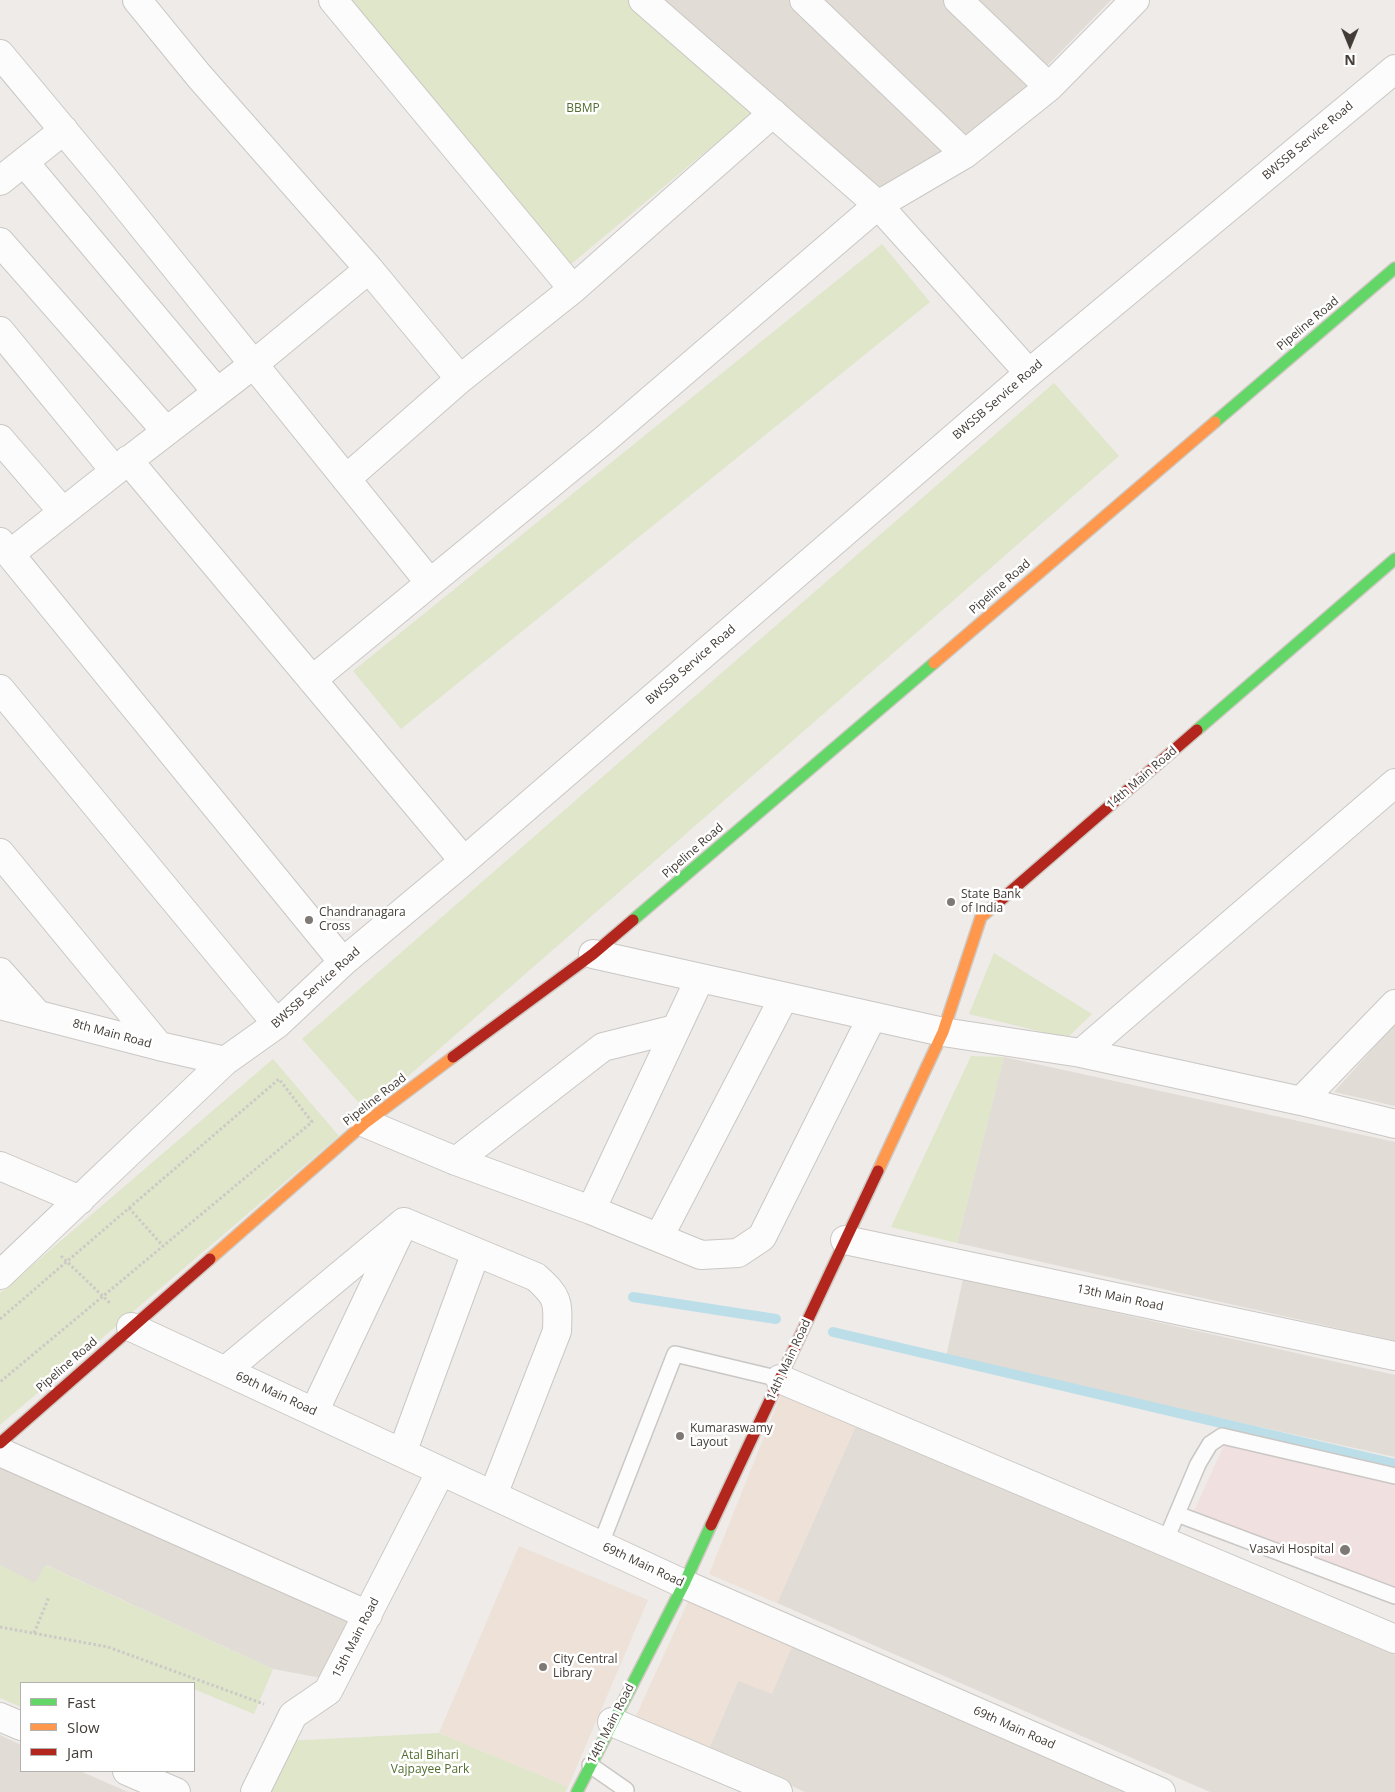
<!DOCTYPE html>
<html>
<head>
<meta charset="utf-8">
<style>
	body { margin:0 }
	#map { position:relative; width:1395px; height:1792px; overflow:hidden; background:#eeebe8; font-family:"Open Sans",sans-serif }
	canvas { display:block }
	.legend { position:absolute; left:20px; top:1682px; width:175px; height:90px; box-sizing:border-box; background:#fff; border:1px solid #b3b1ae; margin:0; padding:6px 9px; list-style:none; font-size:15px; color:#423b35 }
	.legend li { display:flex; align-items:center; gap:10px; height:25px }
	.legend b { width:25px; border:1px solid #b3b1ae }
	.north { position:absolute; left:1325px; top:20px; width:50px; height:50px; -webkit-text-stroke:4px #fff; paint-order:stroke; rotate:180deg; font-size:14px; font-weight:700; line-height:20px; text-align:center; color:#423b35 }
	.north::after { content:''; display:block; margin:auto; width:18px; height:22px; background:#423b35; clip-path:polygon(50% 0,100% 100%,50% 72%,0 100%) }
</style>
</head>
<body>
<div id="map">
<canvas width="1395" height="1792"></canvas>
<ul class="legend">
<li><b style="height:6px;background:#63d668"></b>Fast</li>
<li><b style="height:6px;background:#ff974d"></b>Slow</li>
<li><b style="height:6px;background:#b3261e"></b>Jam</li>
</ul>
<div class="north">N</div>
</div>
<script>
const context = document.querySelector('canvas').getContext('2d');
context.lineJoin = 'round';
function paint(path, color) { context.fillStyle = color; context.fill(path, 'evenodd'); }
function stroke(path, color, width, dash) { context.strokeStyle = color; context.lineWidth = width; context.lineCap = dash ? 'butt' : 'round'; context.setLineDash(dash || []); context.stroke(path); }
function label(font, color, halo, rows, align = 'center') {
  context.font = font + ' "Open Sans",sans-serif'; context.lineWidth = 5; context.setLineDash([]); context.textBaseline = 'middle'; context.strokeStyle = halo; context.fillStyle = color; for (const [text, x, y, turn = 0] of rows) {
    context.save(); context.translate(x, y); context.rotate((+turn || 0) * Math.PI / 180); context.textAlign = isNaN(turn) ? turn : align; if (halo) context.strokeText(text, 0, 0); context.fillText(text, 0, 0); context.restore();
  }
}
paint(new Path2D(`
	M657,0H793L951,151L886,208Z
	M813,0H949L1035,84L963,145Z
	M968,0H1111L1042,71Z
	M1395,1024V1106L1334,1092Z
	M1004,1057L1395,1142V1341L957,1243Z
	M963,1279L1395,1375V1457L946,1357Z
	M858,1421L1395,1655V1792H1210L777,1603Z
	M0,1461L355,1620L327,1679L273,1669L46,1565L35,1584L0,1565Z
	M796,1638L1149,1792H805L709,1749L738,1681Z
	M0,1735L21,1745V1771H80L128,1792H0Z`), '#e1dcd5');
paint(new Path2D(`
	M782,1392L858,1421L777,1603L709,1574Z
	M519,1546L648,1600L568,1787L439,1733Z
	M692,1593L796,1638L772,1694L738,1681L709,1749L636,1716Z`), '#ede1d8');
paint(new Path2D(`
	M1225,1443L1395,1485V1589L1194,1511Z`), '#f0e1e0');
paint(new Path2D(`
	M349,0H632L758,108L570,265Z
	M882,244L930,302L401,729L353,671Z
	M1054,383L1119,456L367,1112L302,1039Z
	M994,953L1092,1014L1067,1038L969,1014Z
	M971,1056L1004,1057L957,1243L891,1227Z
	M273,1059L339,1136L0,1425V1293Z
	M0,1565L35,1583L45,1565L273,1669L254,1714L194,1689V1683H21V1707L0,1698Z
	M439,1733L568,1787L565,1792H262L287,1741Z`), '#e0e6ca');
stroke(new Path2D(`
	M633,1297L776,1319
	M833,1332L1395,1464`), '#bcdee9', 10);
const lane = new Path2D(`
	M1177,1514L1395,1596
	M1165,1542L1198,1464L1210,1444L1222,1436L1395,1476
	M600,1546L675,1354L780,1379
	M590,1765L626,1790L625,1792`);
const street = new Path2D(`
	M137,0L199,76L369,269
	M333,0L573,289
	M643,0L878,205L1029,373
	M804,0L965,154
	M958,0L1049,87
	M0,54L105,180L430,583
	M24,162L217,392
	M0,181L64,130
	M0,242L166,431
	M0,331L115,471
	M0,439L63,512
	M128,460L464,861
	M346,479L460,379
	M0,542L343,962
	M10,554L115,471L254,364L369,269L460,379L573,289L773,113
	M312,680L604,440L878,205L965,154L1049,87L1135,0
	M0,689L277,1024
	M0,853L159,1046
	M593,954L943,1032L1081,1053L1301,1101L1395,1124
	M0,972L37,1014
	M0,1005L159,1046L225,1061
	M1081,1053L1395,783
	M1301,1101L1395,1004
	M365,1123L456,1161L591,1210L701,1255L738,1253L762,1237L872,1017
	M456,1161L603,1047L675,1029
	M0,1166L80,1200
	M591,1210L700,978
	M404,1222L536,1277C559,1298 558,1301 557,1331L493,1495
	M659,1237L784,997
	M845,1240L1395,1356
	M0,1275L225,1061L277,1024L343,962L464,861L1029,373L1395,69
	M131,1327L684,1584L1161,1792
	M226,1370L404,1222
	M780,1379L1395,1639
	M314,1412L400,1231
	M0,1452L368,1615
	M402,1453L476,1252
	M0,1717L21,1726
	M612,1722L778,1792
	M127,1771L176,1792
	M255,1792L293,1715L328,1691L441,1471`);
const fast = new Path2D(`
	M1215,422L1395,268
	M1197,730L1395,559
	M633,920L934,663
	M577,1792L684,1584L711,1525`);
const slow = new Path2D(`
	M934,663L1215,422
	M878,1171L943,1032L981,917L995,905
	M210,1259L365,1123L453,1057`);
const jam = new Path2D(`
	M995,905L1197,730
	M453,1057L593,954L633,920
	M0,1443L210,1259
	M711,1525L878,1171`);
stroke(lane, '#cac7c4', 18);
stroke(street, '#cac7c4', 30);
stroke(fast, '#cec8c1', 14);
stroke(slow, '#cec8c1', 14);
stroke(jam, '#cec8c1', 14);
stroke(new Path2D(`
	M129,1208L163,1246
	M61,1256L111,1304
	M0,1319L279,1079L312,1122L0,1382
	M0,1627L108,1647L264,1704
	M34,1633L49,1597`), '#ccc9c6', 3, [2.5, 2.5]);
stroke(lane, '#fcfcfc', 15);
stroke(street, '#fcfcfc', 28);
stroke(fast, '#63d668', 11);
stroke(slow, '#ff974d', 11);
stroke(jam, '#b3261e', 11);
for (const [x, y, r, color] of [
	[951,902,5,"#7e7974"],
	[309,920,5,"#7e7974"],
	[680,1436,5,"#7e7974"],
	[1345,1550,6,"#7e7974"],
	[543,1667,5,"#7e7974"]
]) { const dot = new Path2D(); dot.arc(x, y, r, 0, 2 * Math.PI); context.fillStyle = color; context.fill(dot); stroke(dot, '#fff', 2); }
label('12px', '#516e2e', '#fff', [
	["BBMP",583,109],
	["Atal Bihari",430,1756],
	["Vajpayee Park",430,1770]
]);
label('12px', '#423b35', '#fff', [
	["BWSSB Service Road",1308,141,-40],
	["Pipeline Road",1308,324,-40],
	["BWSSB Service Road",998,400,-41],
	["Pipeline Road",1000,587,-41],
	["BWSSB Service Road",691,665,-41],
	["14th Main Road",1142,778,-41],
	["Pipeline Road",693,851,-41],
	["BWSSB Service Road",316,988,-42],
	["8th Main Road",112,1034,15],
	["Pipeline Road",375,1100,-38],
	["13th Main Road",1120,1298,12],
	["14th Main Road",789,1360,-65],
	["Pipeline Road",67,1365,-41],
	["69th Main Road",276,1394,25],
	["69th Main Road",643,1565,25],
	["15th Main Road",356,1638,-63],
	["14th Main Road",611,1724,-63],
	["69th Main Road",1014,1728,24]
]);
label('12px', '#423b35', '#fff', [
	["State Bank",961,895],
	["of India",961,909],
	["Chandranagara",319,913],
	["Cross",319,927],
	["Kumaraswamy",690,1429],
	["Layout",690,1443],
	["Vasavi Hospital",1334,1550,"right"],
	["City Central",553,1660],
	["Library",553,1674]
], 'left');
</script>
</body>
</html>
